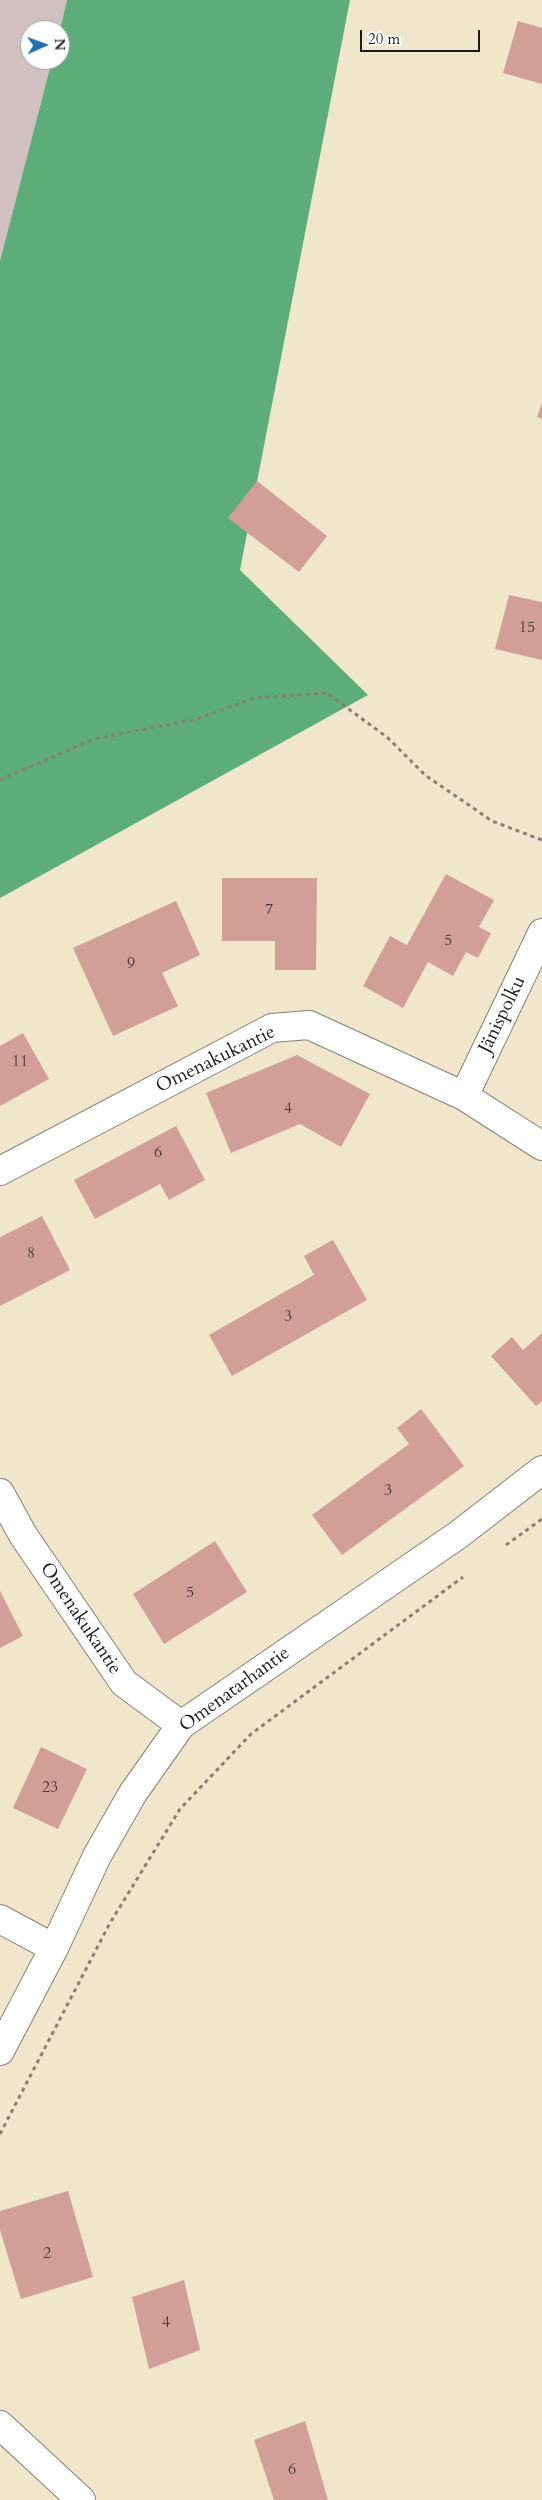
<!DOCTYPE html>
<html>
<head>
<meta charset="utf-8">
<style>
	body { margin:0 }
	#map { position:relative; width:542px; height:2500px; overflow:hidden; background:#efe6cb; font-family:Cardo,serif }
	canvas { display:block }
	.north { position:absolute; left:20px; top:20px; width:50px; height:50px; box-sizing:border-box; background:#fff; border:1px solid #a4a4a4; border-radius:50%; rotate:88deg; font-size:14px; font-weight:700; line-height:20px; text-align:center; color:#1c1c1c }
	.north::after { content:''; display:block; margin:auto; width:18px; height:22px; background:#1f6fb2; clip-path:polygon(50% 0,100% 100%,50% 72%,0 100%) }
	.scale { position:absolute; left:360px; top:30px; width:120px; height:22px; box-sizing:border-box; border:2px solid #1c1c1c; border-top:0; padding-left:6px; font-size:15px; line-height:18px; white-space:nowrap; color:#1c1c1c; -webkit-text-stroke:4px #fff; paint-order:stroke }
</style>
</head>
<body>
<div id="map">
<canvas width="542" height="2500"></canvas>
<div class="north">N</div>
<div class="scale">20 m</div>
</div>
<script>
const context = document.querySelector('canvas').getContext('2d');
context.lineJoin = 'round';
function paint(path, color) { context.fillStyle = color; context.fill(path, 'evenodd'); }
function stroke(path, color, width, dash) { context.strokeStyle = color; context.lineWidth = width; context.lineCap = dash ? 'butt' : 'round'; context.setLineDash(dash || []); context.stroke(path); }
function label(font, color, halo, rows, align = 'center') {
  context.font = font + ' Cardo,serif'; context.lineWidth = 4; context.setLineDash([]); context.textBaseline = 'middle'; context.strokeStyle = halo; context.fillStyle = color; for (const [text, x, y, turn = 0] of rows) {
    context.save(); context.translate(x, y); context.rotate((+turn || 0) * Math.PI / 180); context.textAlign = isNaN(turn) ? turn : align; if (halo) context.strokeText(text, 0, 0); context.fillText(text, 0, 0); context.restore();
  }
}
paint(new Path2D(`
	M0,0H67L60,30H30V60H52L0,261Z`), '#d2bfbf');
paint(new Path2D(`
	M67,0H350L240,570L368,695L0,898V261L52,60H60V30Z`), '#5cad79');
paint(new Path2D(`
	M518,21L542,28V84L503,73Z
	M542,403V419L537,417Z
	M257,481L327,536L299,572L228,518Z
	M509,595L542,602V660L495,649Z
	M446,874L494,900L479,927L491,933L478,958L466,952L453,976L428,962L403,1008L363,986L390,936L407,945Z
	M222,878H317L316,970H275V941H222Z
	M176,901L200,955L162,973L178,1006L113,1036L73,948Z
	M23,1033L49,1079L0,1106V1046Z
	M297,1055L370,1094L341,1147L300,1124L231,1153L206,1093Z
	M176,1126L205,1180L169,1200L160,1184L95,1219L74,1180Z
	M42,1216L70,1270L0,1306V1237Z
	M333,1240L367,1300L232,1376L209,1335L314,1275L304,1256Z
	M542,1333V1401L536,1406L491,1356L512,1337L523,1350Z
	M421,1409L464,1466L342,1555L312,1515L409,1444L397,1428Z
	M215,1541L247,1592L164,1644L133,1594Z
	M0,1591L23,1636L0,1648Z
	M41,1747L87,1769L58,1829L13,1808Z
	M68,2191L93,2277L21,2299L0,2230V2211Z
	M184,2280L200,2350L149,2369L132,2297Z
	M305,2421L328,2500H274L254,2440Z`), '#d19e98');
const minor = new Path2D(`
	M464,1096L542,933
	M0,1171L272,1028L309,1025L464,1096L542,1146
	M0,1493L23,1535L124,1683L181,1725
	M0,1919L54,1948
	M0,2051L54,1948L97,1856L133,1793L181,1725L458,1535L542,1470
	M0,2425L81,2500`);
stroke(minor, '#868174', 30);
stroke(new Path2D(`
	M0,780L94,739L197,719L254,698L327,693L388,738L425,775L492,821L542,840
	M506,1545L542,1519
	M0,2134L110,1923L180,1809L251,1734L463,1577`), '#868174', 3, [4, 4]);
stroke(minor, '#fff', 28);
label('16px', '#493c3b', null, [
	["15",527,628],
	["7",269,910],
	["5",448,941],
	["9",131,964],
	["11",20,1062],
	["4",288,1109],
	["6",158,1153],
	["8",31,1254],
	["3",288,1317],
	["3",388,1491],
	["5",190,1593],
	["23",50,1788],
	["2",47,2254],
	["4",166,2323],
	["6",292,2470]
]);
label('19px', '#1c1c1c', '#fff', [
	["Jänispolku",503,1015,-64],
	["Omenakukantie",216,1060,-26],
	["Omenakukantie",80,1619,56],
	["Omenatarhantie",235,1690,-36]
]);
</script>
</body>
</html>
